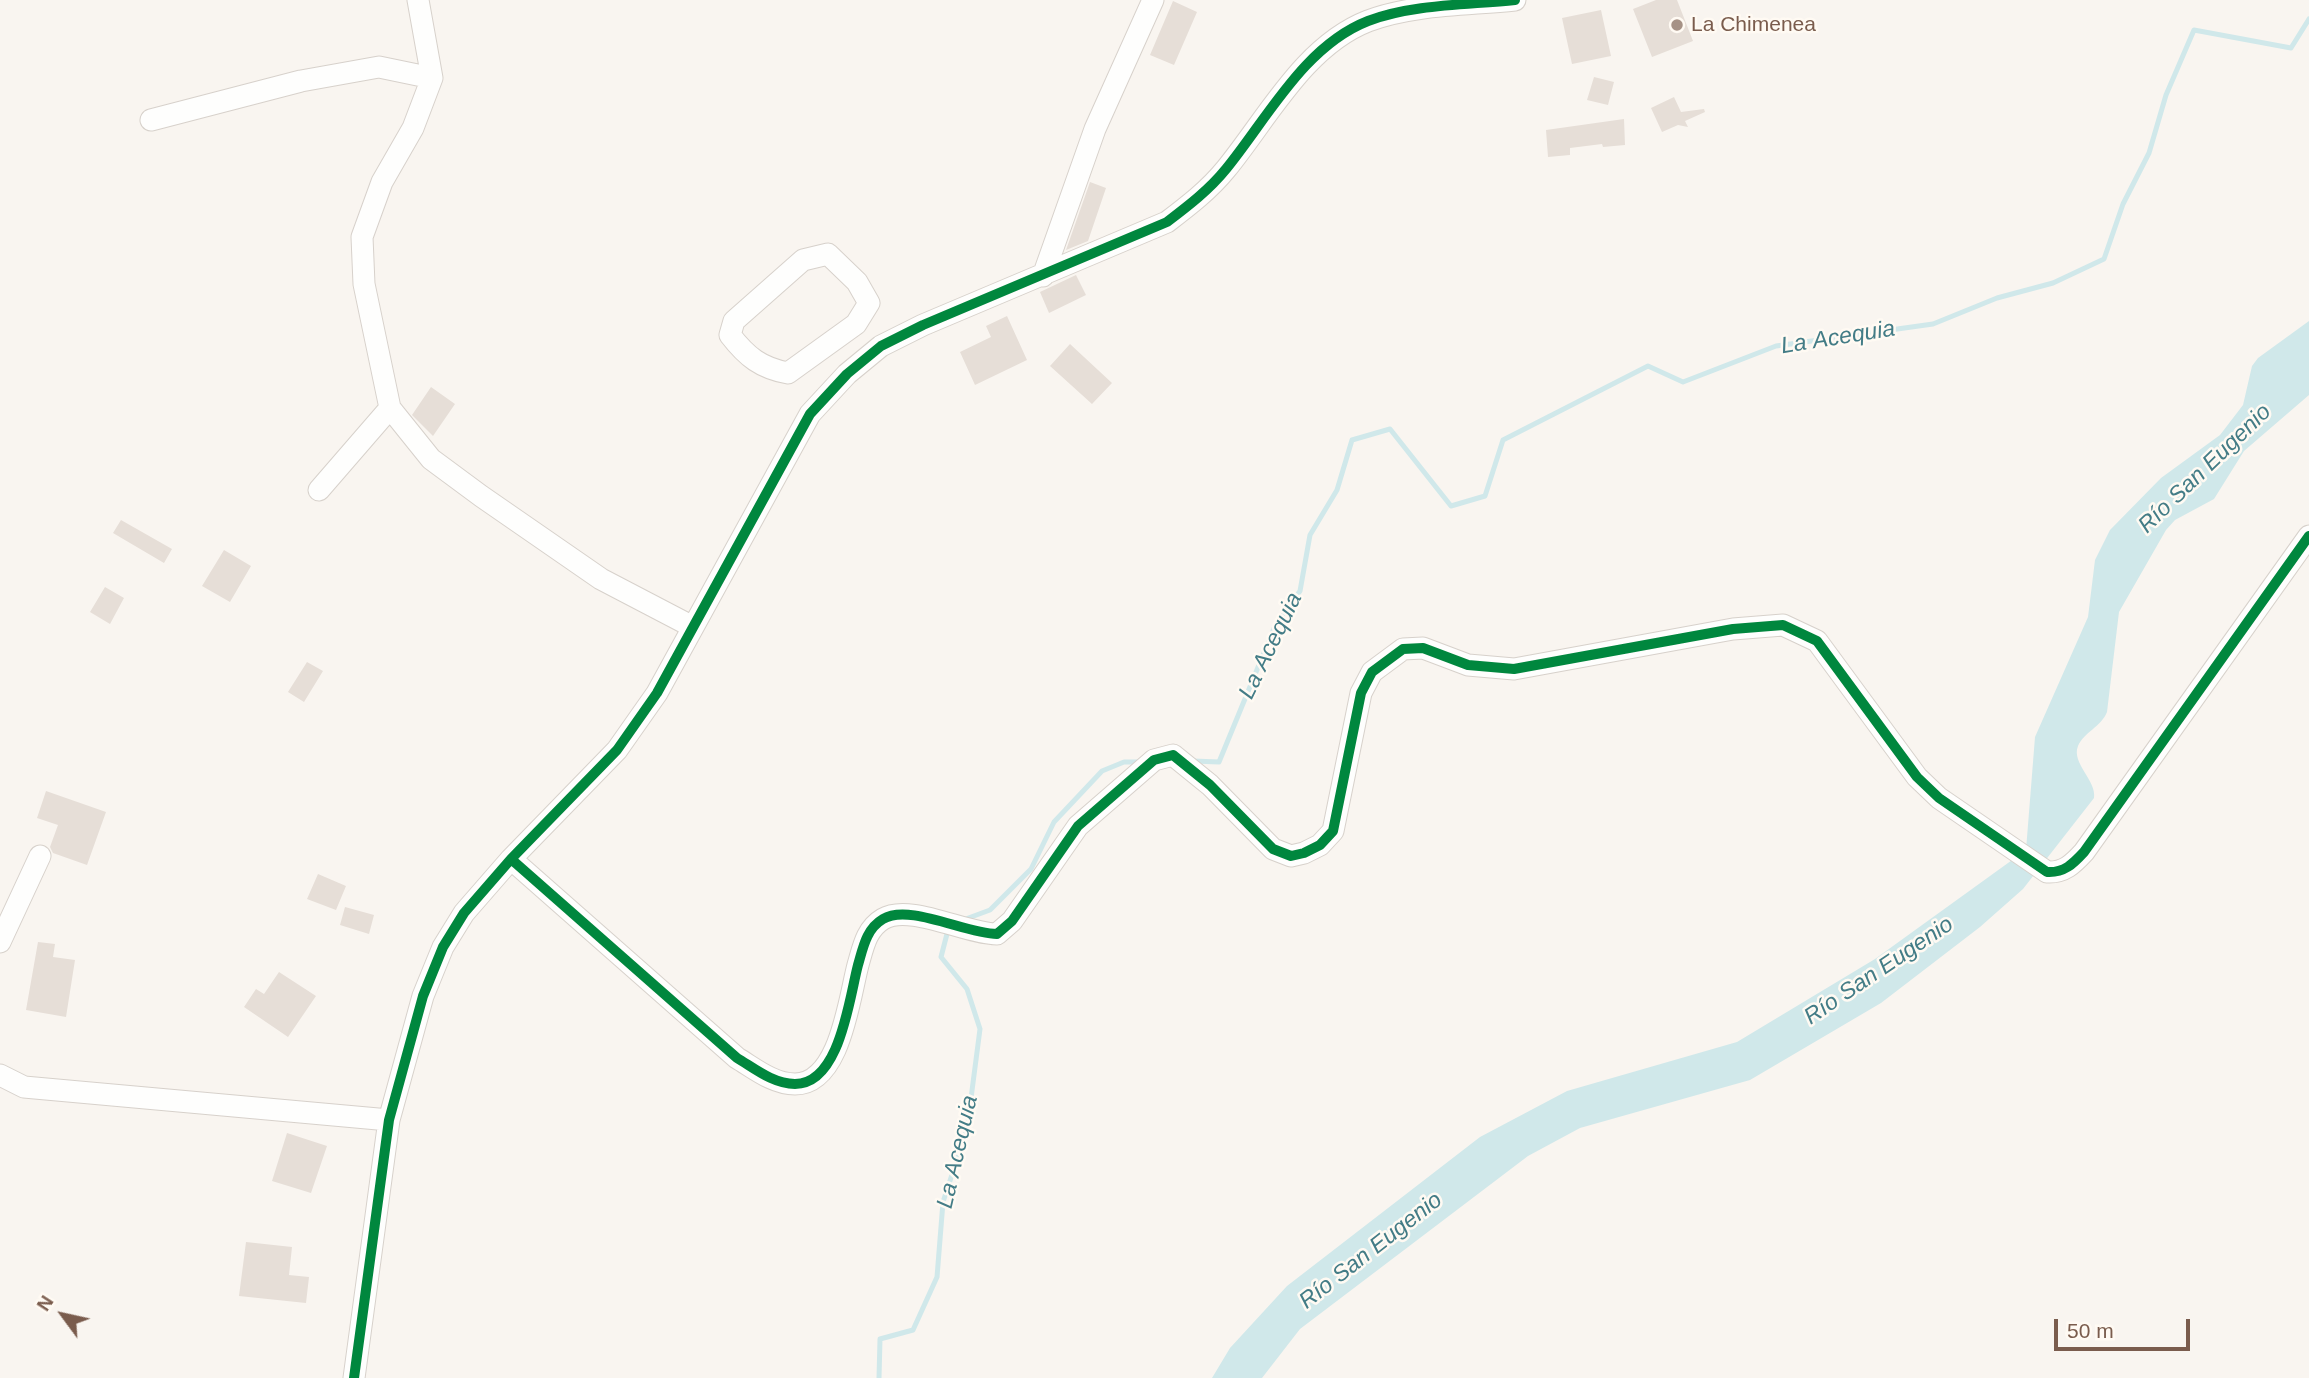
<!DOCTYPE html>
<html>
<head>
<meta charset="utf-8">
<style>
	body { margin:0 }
	#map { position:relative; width:2309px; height:1378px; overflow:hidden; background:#f9f5f0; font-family:Arial,sans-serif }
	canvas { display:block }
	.north { position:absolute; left:28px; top:1280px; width:70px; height:70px; -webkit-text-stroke:5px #fffaf3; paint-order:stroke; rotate:303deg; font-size:19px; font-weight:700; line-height:28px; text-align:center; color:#7a5c4d }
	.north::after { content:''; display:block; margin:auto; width:24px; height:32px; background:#7a5c4d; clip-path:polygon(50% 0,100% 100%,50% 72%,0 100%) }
	.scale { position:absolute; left:2054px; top:1319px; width:136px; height:32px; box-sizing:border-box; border:4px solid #7a5c4d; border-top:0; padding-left:9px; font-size:21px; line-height:24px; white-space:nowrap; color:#7a5c4d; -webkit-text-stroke:5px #fffaf3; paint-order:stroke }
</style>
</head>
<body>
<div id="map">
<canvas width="2309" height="1378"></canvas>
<div class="north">N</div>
<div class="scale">50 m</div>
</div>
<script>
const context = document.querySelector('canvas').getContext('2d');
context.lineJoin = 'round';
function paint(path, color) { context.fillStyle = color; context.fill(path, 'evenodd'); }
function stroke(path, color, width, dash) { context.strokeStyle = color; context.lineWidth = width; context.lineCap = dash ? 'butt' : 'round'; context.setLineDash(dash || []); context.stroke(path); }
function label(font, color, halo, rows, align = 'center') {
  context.font = font + ' Arial,sans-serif'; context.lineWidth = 5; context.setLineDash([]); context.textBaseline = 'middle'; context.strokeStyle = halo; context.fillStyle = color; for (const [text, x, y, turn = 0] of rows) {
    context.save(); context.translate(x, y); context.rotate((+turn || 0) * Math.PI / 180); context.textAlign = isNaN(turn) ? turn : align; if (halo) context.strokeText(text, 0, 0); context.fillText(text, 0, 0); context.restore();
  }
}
paint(new Path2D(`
	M2309,321V395L2244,451L2214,499L2175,520L2166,530L2119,612L2107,712C2101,727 2084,732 2078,746C2071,763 2097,781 2094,798L2023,889L1980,927L1881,1003L1750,1080L1580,1128L1528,1156L1300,1329L1262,1378H1212L1230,1348L1287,1286L1480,1137L1567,1091L1737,1042L1875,959L2026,850L2035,737L2088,617L2095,560L2110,530L2161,478L2220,435L2243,405L2252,366L2258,358Z`), '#d0e8ea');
stroke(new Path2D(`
	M1193,761L1219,762L1275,626L1300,591L1310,535L1337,490L1352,440L1390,429L1451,506L1485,496L1503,440L1648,366L1683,382L1776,346L1933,324L1997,298L2053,283L2104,259L2123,204L2149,153L2166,95L2194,30L2291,48L2309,19
	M963,920L990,910L1031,869L1054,822L1102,771L1124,762H1140
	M879,1378L880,1339L913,1330L937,1277L943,1202L967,1129L980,1029L967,989L941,957L948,930`), '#d0e8ea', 5);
paint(new Path2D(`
	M1656,0H1677L1693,41L1652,57L1633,9Z
	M1173,1L1197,12L1174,65L1150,55Z
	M1601,10L1611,56L1572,64L1562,18Z
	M1594,77L1614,82L1608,105L1587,100Z
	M1674,97L1681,112L1704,109L1705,112L1685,121L1688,127L1678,125L1662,132L1651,108Z
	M1624,119L1625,145L1603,147L1602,144L1570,148V155L1548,157L1546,130Z
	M1090,182L1106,188L1088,241L1066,250Z
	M1076,275L1086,295L1049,313L1040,292Z
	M1007,316L1027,360L975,385L960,352L991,337L986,326Z
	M1070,344L1112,383L1092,404L1050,366Z
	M431,387L455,404L433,436L412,415Z
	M121,520L172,549L164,563L113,533Z
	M224,550L251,566L230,602L202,586Z
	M105,587L124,598L110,624L90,612Z
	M307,662L323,671L304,702L288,692Z
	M46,791L106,812L87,865L53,853L50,847L58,825L37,818Z
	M318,874L346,886L336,910L307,899Z
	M345,907L374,915L369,934L340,925Z
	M38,942L55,944L53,957L75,960L66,1017L26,1010Z
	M279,972L316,996L288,1037L244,1007L256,989L264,994Z
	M287,1133L327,1146L311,1193L272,1181Z
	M246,1242L292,1247L289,1275L309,1277L306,1303L239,1296Z`), '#e6ded7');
const minor = new Path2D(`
	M418,0L432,78L413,128L382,182L362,237L364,284L390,408L431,459L481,496L601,579L691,626
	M151,120L301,81L379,67L432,78
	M828,254L857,282L869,303L856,324L788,373C761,368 747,357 730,335L734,321L803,260Z
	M1043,276L1095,129L1153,0
	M319,490L390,408
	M511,859L737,1058C754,1068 773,1084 795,1084C840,1084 849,999 858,965C863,948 866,929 883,919C909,903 966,934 997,934L1012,921L1078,826L1154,760L1173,755L1210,785L1273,849L1291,856L1304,853L1320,845L1333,831L1361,693L1372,672L1403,649L1423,648L1468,665L1514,669L1733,629L1783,625L1817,641L1917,777L1939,798L2047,872C2064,873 2073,864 2084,852L2309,536
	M0,942L40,856
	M0,1075L24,1087L389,1120
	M354,1378L389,1120L423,996L443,947L464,913L511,859L617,750L657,693L810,414L847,374L881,346L923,325L1167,222C1188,206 1209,190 1226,169C1267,119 1304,46 1368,21C1413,4 1468,5 1515,0`);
stroke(minor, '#d7d1cb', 23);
stroke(minor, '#fefefd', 21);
stroke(new Path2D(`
	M511,859L737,1058C754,1068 773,1084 795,1084C840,1084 849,999 858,965C863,948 866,929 883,919C909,903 966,934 997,934L1012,921L1078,826L1154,760L1173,755L1210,785L1273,849L1291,856L1304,853L1320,845L1333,831L1361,693L1372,672L1403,649L1423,648L1468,665L1514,669L1733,629L1783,625L1817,641L1917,777L1939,798L2047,872C2064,873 2073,864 2084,852L2309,536
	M354,1378L389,1120L423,996L443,947L464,913L511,859L617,750L657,693L810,414L847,374L881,346L923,325L1167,222C1188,206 1209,190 1226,169C1267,119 1304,46 1368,21C1413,4 1468,5 1515,0`), '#00873e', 10);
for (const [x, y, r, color] of [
	[1677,25,7,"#a69286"]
]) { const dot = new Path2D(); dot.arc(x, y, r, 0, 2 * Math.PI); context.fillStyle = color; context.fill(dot); stroke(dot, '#fffaf3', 2.5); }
label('21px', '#7a5c4d', '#fffaf3', [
	["La Chimenea",1691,25]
], 'left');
label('italic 23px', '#437c86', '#fffaf3', [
	["La Acequia",1838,338,-9],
	["Río San Eugenio",2205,469,-44],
	["La Acequia",1271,646,-64],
	["Río San Eugenio",1879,971,-34],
	["La Acequia",958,1152,-77],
	["Río San Eugenio",1371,1251,-38]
]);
</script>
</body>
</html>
